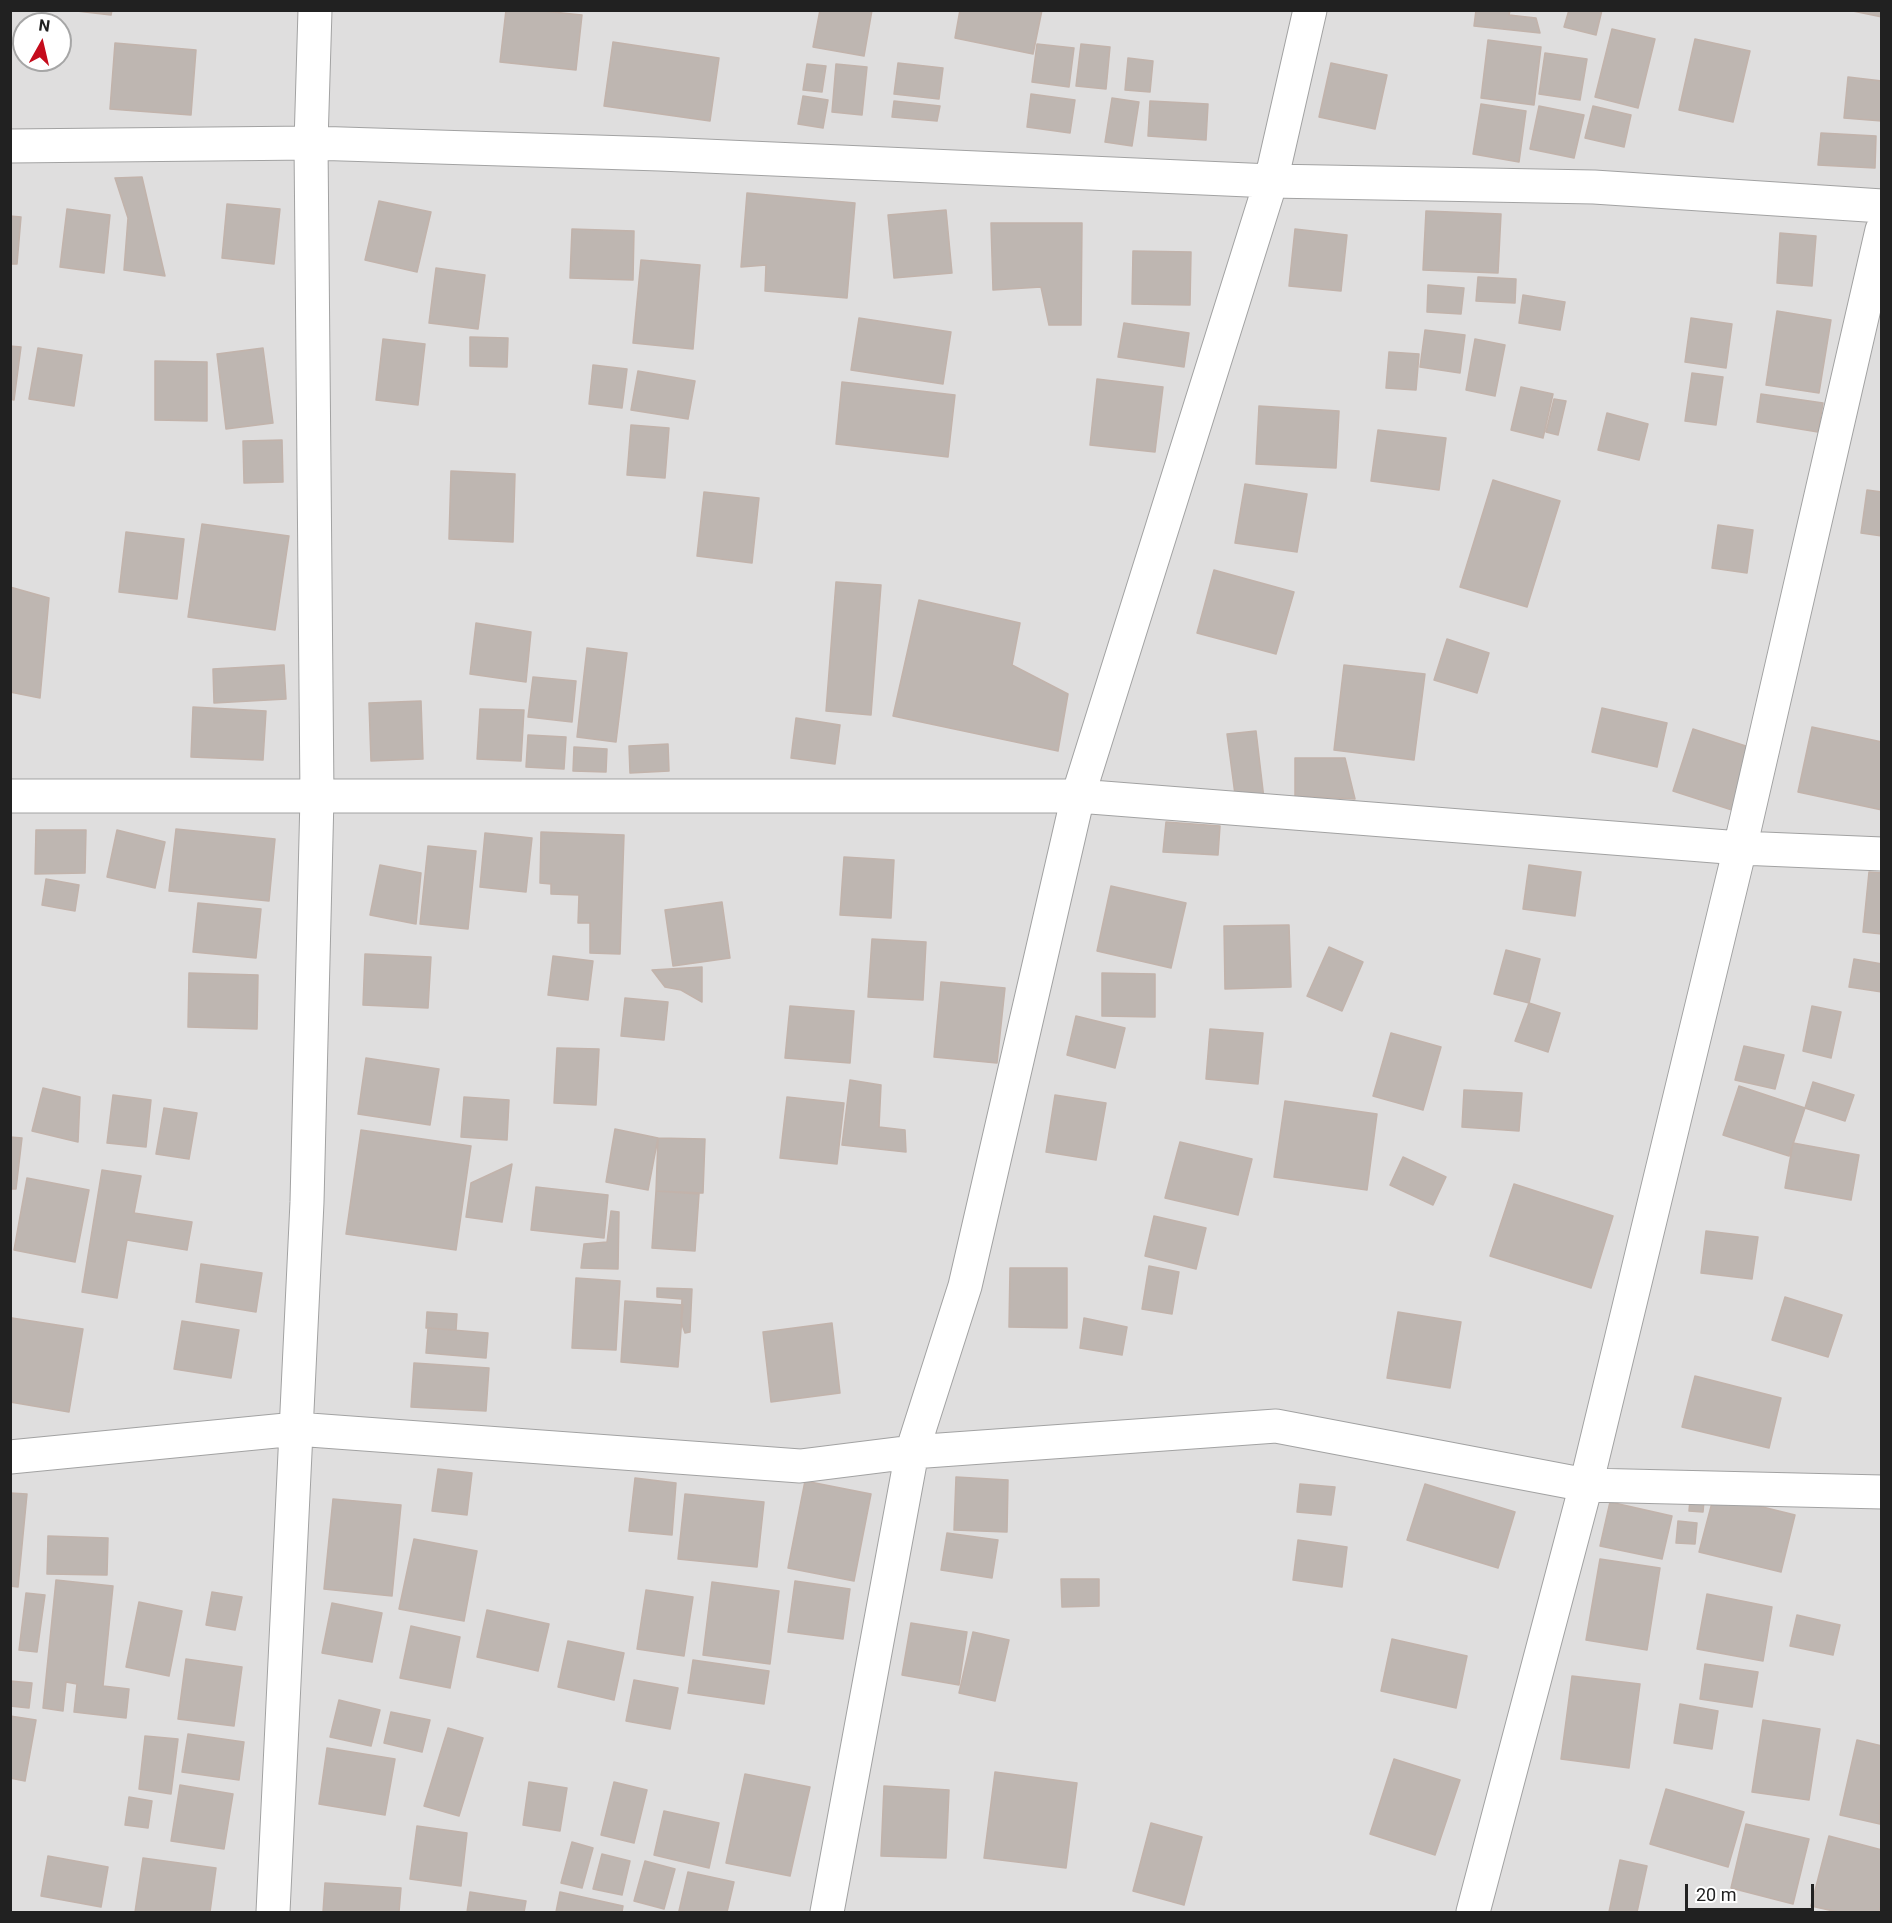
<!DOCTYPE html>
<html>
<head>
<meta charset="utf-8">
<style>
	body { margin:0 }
	#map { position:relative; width:1892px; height:1923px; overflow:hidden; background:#f1ede8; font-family:Roboto,sans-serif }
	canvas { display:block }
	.frame { position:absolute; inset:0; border:12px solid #212121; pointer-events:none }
	.north { position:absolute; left:12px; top:12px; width:60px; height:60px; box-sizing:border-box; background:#fff; border:2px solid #a6a6a6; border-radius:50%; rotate:8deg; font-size:16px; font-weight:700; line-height:24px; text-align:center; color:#212121 }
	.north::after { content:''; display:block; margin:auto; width:21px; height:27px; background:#c50c1c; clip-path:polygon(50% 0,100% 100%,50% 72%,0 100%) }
	.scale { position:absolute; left:1685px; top:1884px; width:129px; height:27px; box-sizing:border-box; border:3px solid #212121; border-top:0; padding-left:8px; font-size:18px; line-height:21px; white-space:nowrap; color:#212121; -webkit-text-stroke:4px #fff; paint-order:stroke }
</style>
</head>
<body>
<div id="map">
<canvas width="1892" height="1923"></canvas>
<div class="frame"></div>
<div class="north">N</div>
<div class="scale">20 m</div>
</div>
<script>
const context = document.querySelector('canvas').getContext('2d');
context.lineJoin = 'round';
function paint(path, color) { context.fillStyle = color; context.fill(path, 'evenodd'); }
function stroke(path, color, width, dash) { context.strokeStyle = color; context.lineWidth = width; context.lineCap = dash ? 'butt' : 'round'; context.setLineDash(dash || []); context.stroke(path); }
paint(new Path2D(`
	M11,11H1881V1912H11ZM24,24H60V60H24Z`), '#dfdede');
const building = new Path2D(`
	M68,10H112L111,15Z
	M506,10H534L582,15L576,70L500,62Z
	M820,10H872L864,56L813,47Z
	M960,10H1042L1033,54L955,38Z
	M1476,10H1510L1509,15L1536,18L1540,33L1474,26Z
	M1569,10H1602L1596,35L1564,27Z
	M1848,10H1882V17Z
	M1612,29L1655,39L1638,108L1595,97Z
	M1695,39L1750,51L1733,122L1679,110Z
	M1488,40L1541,47L1534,105L1481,98Z
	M613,42L719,58L710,121L604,106Z
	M115,43L196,50L191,115L110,109Z
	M1037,44L1074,48L1069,87L1032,82Z
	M1081,44L1110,47L1106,89L1076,86Z
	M1545,53L1587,59L1580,100L1539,94Z
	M1128,58L1153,61L1150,92L1125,90Z
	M898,63L943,68L939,99L894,94Z
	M1331,63L1387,75L1375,129L1319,117Z
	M807,64L826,66L822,92L803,90Z
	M836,64L867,67L862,115L832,112Z
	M1848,77L1882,81V121L1844,118Z
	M1031,94L1075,100L1070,133L1027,127Z
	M803,96L828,100L823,128L798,124Z
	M1112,98L1139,102L1132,146L1105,142Z
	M894,101L940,106L937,121L892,117Z
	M1150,101L1208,104L1206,140L1148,136Z
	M1481,104L1526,111L1519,162L1473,154Z
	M1539,106L1584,115L1574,158L1530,149Z
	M1593,106L1631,115L1624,147L1585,138Z
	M1821,133L1876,136L1875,168L1818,165Z
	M142,177L165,276L124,270L128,218L115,178Z
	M747,193L855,203L847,298L765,291L766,265L741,267Z
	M379,201L431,212L417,272L365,260Z
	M227,204L280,209L274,264L222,258Z
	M67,209L110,215L104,273L60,267Z
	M946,210L952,273L894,278L888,215Z
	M1426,211L1501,214L1498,273L1423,270Z
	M10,216L21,217L17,264H10Z
	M991,223H1082L1081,325H1049L1041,287L993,290Z
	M572,229L634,231L633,280L570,278Z
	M1295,229L1347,235L1341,291L1289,286Z
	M1780,233L1816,236L1812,286L1777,283Z
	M1133,251L1191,252L1190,305L1132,304Z
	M641,260L700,265L693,349L633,343Z
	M436,268L485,275L478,329L429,323Z
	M1478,277L1516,279L1515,303L1476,301Z
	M1428,285L1464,288L1461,314L1427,312Z
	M1523,295L1565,302L1560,330L1519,323Z
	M1777,311L1831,320L1819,393L1766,385Z
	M859,318L951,332L943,384L851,370Z
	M1691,318L1732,324L1726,368L1685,362Z
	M1124,323L1189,333L1184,367L1118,357Z
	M1425,330L1465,335L1460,373L1420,367Z
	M470,337L508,338L507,367L470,366Z
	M383,339L425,344L418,405L376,400Z
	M1475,339L1505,345L1495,396L1466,390Z
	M10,346L21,347L14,400L10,399Z
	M38,348L82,355L74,406L29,399Z
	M263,348L273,423L226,429L217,354Z
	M1389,352L1419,354L1416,390L1386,388Z
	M155,361L207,362V421L155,420Z
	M593,365L627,369L622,408L589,404Z
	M638,371L695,381L688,419L631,410Z
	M1692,373L1723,377L1716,425L1685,421Z
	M1097,379L1163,387L1155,452L1090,445Z
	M842,382L955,395L948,457L836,444Z
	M1521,387L1553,394L1543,438L1511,430Z
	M1761,394L1823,403L1818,432L1757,422Z
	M1554,399L1566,401L1558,435L1546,432Z
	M1259,406L1339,411L1336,468L1256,464Z
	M1607,413L1648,424L1639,460L1598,450Z
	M631,425L669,428L665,478L627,475Z
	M1378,430L1446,438L1439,490L1371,481Z
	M282,440L283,482L244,483L243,441Z
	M451,471L515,474L513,542L449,539Z
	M1493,480L1560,501L1527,607L1460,587Z
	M1245,484L1307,494L1297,552L1235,543Z
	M1867,490L1882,492V536L1861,533Z
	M704,492L759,498L752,563L697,556Z
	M202,524L289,536L275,630L188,617Z
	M1718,525L1753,530L1747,573L1712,568Z
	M126,532L184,539L177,599L119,592Z
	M1214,570L1294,592L1276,654L1197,633Z
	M836,582L881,585L871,715L826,711Z
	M10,587L49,598L40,698L10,692Z
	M919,600L1020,623L1012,665L1068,694L1058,751L893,716Z
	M476,623L531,632L526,682L470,674Z
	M1447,639L1489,653L1477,693L1434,680Z
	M587,648L627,653L616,742L577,737Z
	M284,665L286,699L214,703L213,669Z
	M1344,665L1425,674L1414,760L1334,750Z
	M533,677L576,681L572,722L528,717Z
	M421,701L423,759L371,761L369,703Z
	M193,707L266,711L263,760L191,757Z
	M1602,708L1667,723L1657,767L1592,752Z
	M480,709L524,710L521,761L477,759Z
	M796,718L840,725L835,764L791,758Z
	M1812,727L1882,742V810L1798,792Z
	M1693,729L1752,748L1732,810L1673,791Z
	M1256,731L1264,799L1236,802L1227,734Z
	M528,735L566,737L564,769L526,767Z
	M668,744L669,771L630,773L629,746Z
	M574,747L607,749L606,772L573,771Z
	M1295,758H1345L1355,799L1295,796Z
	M1166,822L1220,826L1218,855L1163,852Z
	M176,829L275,839L269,901L169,891Z
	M36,830H86L85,873L35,874Z
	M117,830L165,842L155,888L107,877Z
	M541,832L624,835L620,954L590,953V923H578L579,895L551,894V884L540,883Z
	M485,833L532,838L526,892L480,887Z
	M428,846L476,851L468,929L420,924Z
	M844,857L894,860L891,918L840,915Z
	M380,865L421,873L416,924L370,915Z
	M1529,865L1581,872L1575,916L1523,909Z
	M1869,872L1882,873V934L1863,932Z
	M46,879L79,885L75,911L42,905Z
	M1111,886L1186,903L1171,968L1097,951Z
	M722,902L730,958L673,966L665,910Z
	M198,903L261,909L256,958L193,952Z
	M1289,925L1291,987L1225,989L1224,926Z
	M872,939L926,942L923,1000L868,997Z
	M1329,947L1363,962L1342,1011L1307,996Z
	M1506,950L1540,959L1529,1003L1494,994Z
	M365,954L431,957L428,1008L363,1005Z
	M553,956L593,961L588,1000L548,995Z
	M1854,959L1882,964V992L1849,987Z
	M702,967V1002L681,990L665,987L652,970Z
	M189,973L258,975L257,1029L188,1027Z
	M1102,973L1155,974V1017L1102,1016Z
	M941,982L1005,988L997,1063L934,1057Z
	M625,998L668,1002L664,1040L621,1036Z
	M1529,1003L1560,1013L1548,1052L1515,1041Z
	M790,1006L854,1011L850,1063L785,1058Z
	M1812,1006L1841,1012L1831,1058L1803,1051Z
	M1076,1016L1125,1028L1115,1068L1067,1055Z
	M1210,1029L1263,1033L1258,1084L1206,1079Z
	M1391,1033L1441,1047L1423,1110L1373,1096Z
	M1744,1046L1784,1055L1775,1089L1735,1080Z
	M557,1048L599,1049L596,1105L554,1103Z
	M366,1058L439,1069L430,1125L358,1114Z
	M850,1080L881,1085L879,1127L905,1130L906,1152L842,1145Z
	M1813,1082L1854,1095L1845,1121L1805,1108Z
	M1739,1086L1805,1108L1789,1156L1723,1135Z
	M43,1088L80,1097L78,1142L32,1131Z
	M1464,1090L1522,1093L1519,1131L1462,1127Z
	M113,1095L151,1100L146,1147L107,1143Z
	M1055,1095L1106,1103L1096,1160L1046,1152Z
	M464,1097L509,1100L507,1140L461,1137Z
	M787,1097L844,1103L837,1164L780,1158Z
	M1285,1101L1377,1114L1367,1190L1274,1177Z
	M164,1108L197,1113L189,1159L156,1154Z
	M615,1129L658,1138L648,1190L606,1182Z
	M361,1130L471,1146L456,1250L346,1234Z
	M10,1137L22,1138L16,1189H10Z
	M658,1138L705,1139L703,1193L656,1191Z
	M1180,1142L1252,1159L1238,1215L1165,1198Z
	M1793,1143L1859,1155L1851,1200L1785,1188Z
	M1403,1157L1446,1177L1433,1205L1390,1185Z
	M512,1164L502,1222L466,1217L471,1183Z
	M102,1170L141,1176L134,1213L192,1222L187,1250L127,1240L117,1298L82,1292Z
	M27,1178L89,1190L75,1262L14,1250Z
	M1514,1184L1613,1216L1591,1288L1490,1256Z
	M536,1187L608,1195L604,1238L531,1230Z
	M656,1191L699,1194L695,1251L652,1248Z
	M611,1211L619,1212L618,1269L581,1268L584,1244L607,1242Z
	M1154,1216L1206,1228L1196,1269L1145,1256Z
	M1706,1231L1758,1237L1752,1279L1701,1273Z
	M201,1264L262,1273L256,1312L196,1302Z
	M1149,1266L1179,1272L1172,1314L1142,1309Z
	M1010,1268H1067V1328L1009,1327Z
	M576,1278L620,1281L616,1350L572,1348Z
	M657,1288L692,1289L690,1332L685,1333L681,1322L682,1299L657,1297Z
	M1785,1297L1842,1315L1828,1357L1772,1340Z
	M625,1301L683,1305L678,1367L621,1362Z
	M427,1312L457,1314L456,1330L426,1328Z
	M1398,1312L1461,1322L1450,1388L1387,1378Z
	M12,1318L83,1329L69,1412L10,1402V1330Z
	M1084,1318L1127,1327L1122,1355L1080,1348Z
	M182,1321L239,1330L231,1378L174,1369Z
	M832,1323L840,1393L771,1402L763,1332Z
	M428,1328L488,1333L486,1358L426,1353Z
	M414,1363L489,1368L486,1411L411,1407Z
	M1695,1376L1781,1398L1769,1448L1682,1427Z
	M438,1469L472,1473L467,1515L432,1511Z
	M956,1477L1008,1480L1007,1532L954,1530Z
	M635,1478L676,1483L672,1535L629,1531Z
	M805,1481L871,1494L854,1581L788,1568Z
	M1300,1484L1335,1487L1331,1515L1297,1512Z
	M1425,1484L1515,1512L1498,1568L1407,1540Z
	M1691,1488L1705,1489L1703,1512L1689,1511Z
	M10,1493L27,1494L18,1587L10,1586Z
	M685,1494L764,1502L757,1567L678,1559Z
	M1714,1495L1795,1515L1781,1572L1699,1552Z
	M333,1499L401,1505L392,1596L324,1589Z
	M1610,1502L1672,1516L1662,1559L1600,1546Z
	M1678,1521L1697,1523L1695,1544L1676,1543Z
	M947,1533L998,1540L992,1578L941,1570Z
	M48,1536L108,1538L107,1575L47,1574Z
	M414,1539L477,1551L464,1621L399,1609Z
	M1298,1540L1347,1547L1342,1587L1293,1580Z
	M1600,1559L1660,1568L1647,1650L1586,1640Z
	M1061,1579H1099V1606L1062,1607Z
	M56,1580L113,1586L103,1686L129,1689L126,1718L74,1712L77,1684L66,1682L63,1711L43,1708Z
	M795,1581L850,1589L843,1639L788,1632Z
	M712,1582L779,1591L770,1664L703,1655Z
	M646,1590L693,1597L684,1656L637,1649Z
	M212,1592L242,1597L235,1630L206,1625Z
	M26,1593L45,1595L37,1652L19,1650Z
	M1707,1594L1772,1607L1763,1661L1697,1649Z
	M139,1602L182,1611L169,1676L126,1667Z
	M332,1603L382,1613L372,1662L322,1653Z
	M487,1610L549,1624L538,1671L477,1657Z
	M1797,1615L1840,1625L1833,1655L1790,1646Z
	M911,1623L967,1632L959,1685L902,1675Z
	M411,1626L460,1637L450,1688L400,1678Z
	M973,1632L1009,1640L995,1701L959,1693Z
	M1392,1639L1467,1656L1456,1708L1381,1691Z
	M568,1641L624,1653L614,1700L558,1687Z
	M186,1659L242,1667L234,1726L178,1719Z
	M693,1660L769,1671L764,1704L688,1693Z
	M1705,1664L1758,1672L1752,1707L1700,1699Z
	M1572,1676L1640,1684L1629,1768L1561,1759Z
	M634,1680L678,1688L670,1729L626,1721Z
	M10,1681L32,1683L29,1708L10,1706Z
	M339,1700L380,1710L371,1746L330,1737Z
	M1680,1704L1718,1711L1712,1749L1674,1743Z
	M391,1712L430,1720L422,1752L384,1743Z
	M10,1716L36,1720L25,1781L10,1778Z
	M1763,1720L1820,1729L1809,1800L1752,1792Z
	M448,1728L483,1738L459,1816L424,1806Z
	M188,1734L244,1742L239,1780L182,1772Z
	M145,1736L178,1739L171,1794L139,1789Z
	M1857,1740L1882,1746L1880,1824L1840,1815Z
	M327,1748L395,1759L385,1815L319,1804Z
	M1394,1759L1460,1780L1435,1855L1370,1834Z
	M995,1772L1077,1783L1066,1868L984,1858Z
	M745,1774L810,1787L790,1876L726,1863Z
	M529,1782L567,1788L560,1831L523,1825Z
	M614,1782L647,1790L634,1843L601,1835Z
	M180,1785L233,1794L224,1849L171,1841Z
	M884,1786L949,1790L946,1858L881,1856Z
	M1666,1789L1744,1812L1728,1867L1650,1844Z
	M129,1797L152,1801L148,1828L125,1825Z
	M664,1811L719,1823L709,1868L654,1855Z
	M1151,1823L1202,1837L1184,1905L1133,1891Z
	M1746,1824L1809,1839L1793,1904L1731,1888Z
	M417,1826L467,1833L461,1886L410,1879Z
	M1829,1836L1882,1850V1903L1879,1912H1838L1811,1906Z
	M572,1842L593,1848L582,1888L561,1883Z
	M602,1854L630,1861L622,1895L593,1889Z
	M48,1856L108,1867L101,1907L41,1896Z
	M143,1858L216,1868L210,1912H135Z
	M1620,1860L1647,1866L1637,1912H1609Z
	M645,1861L675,1869L664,1909L634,1901Z
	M688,1872L734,1882L727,1912H687L679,1911Z
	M325,1883L401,1888L399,1912H323Z
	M470,1892L526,1901L524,1912H467Z
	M560,1892L623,1906L622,1912H556Z`);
paint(building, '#beb6b1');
stroke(building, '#c2b3ab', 1.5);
const minor = new Path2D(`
	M10,146L311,143L660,154L1271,181L1594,187L1882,206
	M10,796H1078L1740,848L1882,854
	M10,1457L296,1429L800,1466L912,1452L1276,1426L1586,1485L1882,1492
	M273,1912L307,1202L317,797L311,143L315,10
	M827,1912L912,1452L965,1286L1078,796L1271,181L1310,10
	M1473,1912L1586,1485L1740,848L1882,230`);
stroke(minor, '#a2a2a2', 35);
stroke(minor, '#fff', 33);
</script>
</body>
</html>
